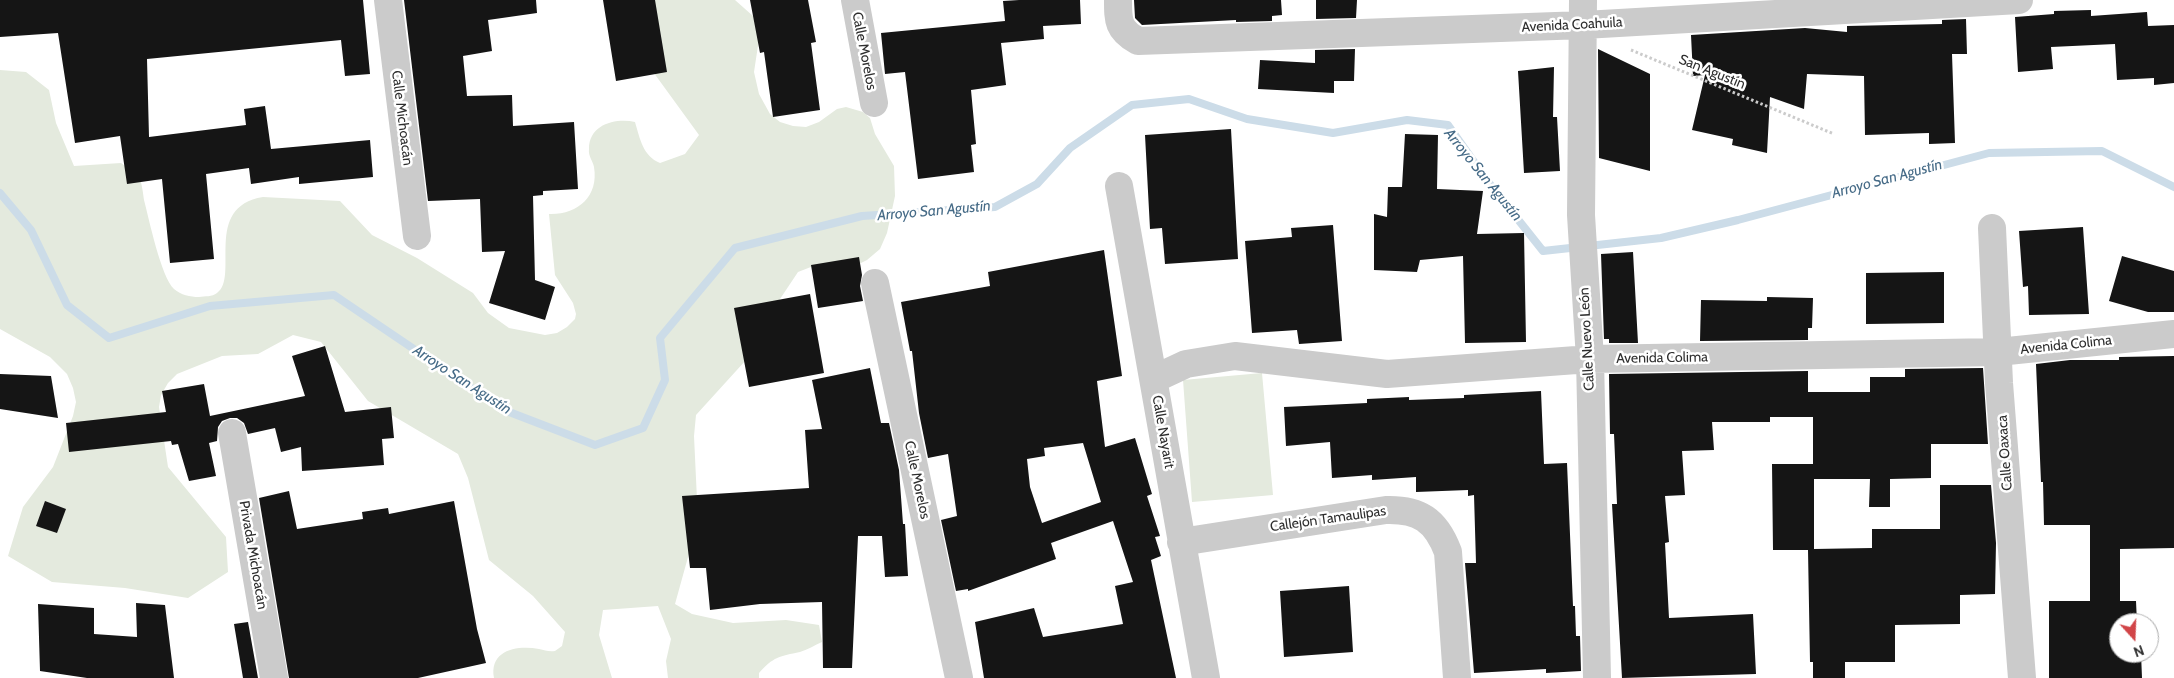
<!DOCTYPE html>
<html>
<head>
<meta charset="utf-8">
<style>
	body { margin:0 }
	#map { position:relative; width:2174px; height:678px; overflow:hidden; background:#fff; font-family:Cabin,sans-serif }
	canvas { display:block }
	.north { position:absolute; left:2109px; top:613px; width:50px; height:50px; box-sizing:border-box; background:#fff; border:1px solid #ababab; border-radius:50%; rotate:160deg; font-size:14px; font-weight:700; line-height:20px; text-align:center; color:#2e2e2e }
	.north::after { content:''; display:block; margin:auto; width:18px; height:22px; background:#d14548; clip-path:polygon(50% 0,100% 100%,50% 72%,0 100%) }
</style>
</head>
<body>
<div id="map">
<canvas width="2174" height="678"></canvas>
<div class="north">N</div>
</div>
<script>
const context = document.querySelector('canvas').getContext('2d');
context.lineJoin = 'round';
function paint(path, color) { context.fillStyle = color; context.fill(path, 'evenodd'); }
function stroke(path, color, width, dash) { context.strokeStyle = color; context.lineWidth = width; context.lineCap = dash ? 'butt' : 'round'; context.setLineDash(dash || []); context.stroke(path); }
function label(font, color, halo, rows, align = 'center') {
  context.font = font + ' Cabin,sans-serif'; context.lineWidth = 5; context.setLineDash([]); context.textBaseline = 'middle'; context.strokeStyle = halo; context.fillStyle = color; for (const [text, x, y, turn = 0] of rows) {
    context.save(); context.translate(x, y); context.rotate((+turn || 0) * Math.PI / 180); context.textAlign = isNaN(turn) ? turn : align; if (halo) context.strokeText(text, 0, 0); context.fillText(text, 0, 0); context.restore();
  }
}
paint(new Path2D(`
	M647,0H735L753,16L759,39L754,72L759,94L770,114L780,122L793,126L806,127L819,122L837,109L846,107L863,112L870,118L875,134L894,166L895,196L887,233L880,249L867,260L851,268L816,265L798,272L768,317L746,360L696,415L694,436L698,521L675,604L692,614L733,623L786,620L819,625L822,642C815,645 807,650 800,652C780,656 773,657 759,673V678H668L666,661L671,639L658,606L603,610L599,635L612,678H494C489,650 517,645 539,649C545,650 548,652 555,651L562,646L565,632L533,596L489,560L468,478L458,454L368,401L321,342L293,335L258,354L222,356L177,374L168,383L161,395L159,407L168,467L226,537L228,572L188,598L125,588L52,582L8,556L23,507L53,467L73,416L76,402L73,388L67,374L50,357L0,329V70L26,72L49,90L56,123L74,166L121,163C126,167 135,172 139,177C142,183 143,193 144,200C149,219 161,277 174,289C181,295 190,297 199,297C205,296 212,297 217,293C240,277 202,207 263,197L340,201L372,235L417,258L473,293L488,313L509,328L545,335L557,333L567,327L575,319L576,314L573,303L555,275L549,214C577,215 599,197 594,167C593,161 588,156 589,149C589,124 616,118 635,122C640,139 643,156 660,163L685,154L699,135L651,69Z
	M1262,373L1273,495L1192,502L1183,380Z`), '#e4eade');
stroke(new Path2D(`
	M0,193L31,230L67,305L109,338L210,306L334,295L504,410L595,445L643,428L665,380L660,338L735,248L862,216L995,207L1037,184L1070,148L1132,105L1189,99L1247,119L1333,133L1407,120L1448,125L1489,183L1543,251L1661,238L1738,220L1989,153L2102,151L2174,187`), '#ccdce8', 8);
paint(new Path2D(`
	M0,0H363L370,74L345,76L341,40L147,59L149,137L246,125L244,109L265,106L271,149L370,140L373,177L299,184V177L251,184L249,168L206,174L214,259L170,263L162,179L127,184L120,136L75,143L58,33L0,37Z
	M404,0H536L537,13L488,20L492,51L463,56L467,96L512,95L513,126L574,122L578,189L543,191V195L533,196L535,280L555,287L545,320L489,303L505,251L482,252L480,199L428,201Z
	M603,0H655L667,72L616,81Z
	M750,0H808L816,42L811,43L820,110L773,117L764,52L760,53Z
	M1019,0H1080L1081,24L1043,26L1044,39L1001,43L1006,85L971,90L976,144L971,145L974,172L918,179L905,72L885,74L881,33L1005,21L1003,1Z
	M1134,0H1281L1282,15L1272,16V21L1236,22V20L1142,25L1135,18Z
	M1316,0H1357L1356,18L1316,19Z
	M2091,10V16L2147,12L2148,26L2174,25V83L2154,85V78L2117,80L2115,44L2051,47L2053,69L2018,72L2015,17L2054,14V11Z
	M1966,19L1967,54H1952L1955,143L1929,144V133L1865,135L1864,76L1807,74L1804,109L1770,97L1767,153L1732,145L1733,139L1692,130L1705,75L1693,76L1691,35L1805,28L1847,32V26L1942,24V20Z
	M1355,49L1354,81H1334V93L1258,89L1260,60L1315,63V50Z
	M1598,49L1650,74V171L1599,158Z
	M1554,67L1553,117H1557L1560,171L1524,173L1518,71Z
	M1231,129L1238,259L1165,264L1162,228L1150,229L1145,135Z
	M1405,134L1438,135L1437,189L1483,191L1477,234L1524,233L1526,342L1465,343L1463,256L1420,260L1417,272L1374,270V214L1387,217L1388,187H1402Z
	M1333,225L1342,341L1299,344L1297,330L1252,333L1245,241L1292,237L1291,228Z
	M2083,227L2089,314L2029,315L2028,286L2023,287L2019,231Z
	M1104,250L1122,376L1097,381L1105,447L1135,438L1152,494L1147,496L1160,536L1155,537L1161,556L1151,560L1176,678H984L975,622L1034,608L1043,637L1123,624L1115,586L1133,582L1113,521L1051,543L1056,559L968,591V589L956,591L941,520L957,516L948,454L928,458L919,413L912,351H910L901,302L990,286L988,272ZM1083,443L1101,502L1042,523L1030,487L1027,459L1045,456L1044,448Z
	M1633,252L1638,343H1609V339H1604L1601,254Z
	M2122,256L2174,271V312H2148L2109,301Z
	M859,257L862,275L860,286L863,301L818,308L811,265Z
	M1944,272V323L1866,324V273Z
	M810,294L824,373L749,387L734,308Z
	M1767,297L1813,298L1812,328H1808V340L1700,341L1701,300L1767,301Z
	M325,346L345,412L391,407L394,438L382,439L384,465L302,471L301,447L281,452L275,428L248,434L244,423L237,418H230L222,421L218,427L217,441L209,443L216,476L189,481L178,444L172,445L171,441L69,452L66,423L166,412L162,391L204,384L210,416L305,396L292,356Z
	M2174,356V548L2120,549V601H2136L2137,623H2119V653H2141L2142,678H2049V601H2090V525H2044L2043,482H2041L2036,364L2070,360H2119V357Z
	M870,368L881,423H889L899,470L903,524H905L908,576L885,577L882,536H858L852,668H823L822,602L760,604L710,610L706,568H690L682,496L809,488L805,430L822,429L812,380Z
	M1983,368L1988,444H1931V478L1890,479V507H1869L1870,479H1814V549L1872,548V529H1940V485H1991L1996,543L1995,594L1960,595V624L1895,625V662H1845V678H1813V662H1810L1808,550H1773L1772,464H1813V417H1770V422H1712L1714,450L1682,451L1685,495L1665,496L1669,542L1665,543L1669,618L1753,614L1756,674L1622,678L1612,504H1617L1614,434H1610L1609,374L1808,371V392H1870V377H1905V369Z
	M0,374L51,376L58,418L0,409Z
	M1541,391L1544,464L1567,463L1573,606H1575L1576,636H1580L1581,671L1546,673V669L1474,673L1465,563H1476L1474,495L1468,496V490L1416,492V477L1372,480V475L1332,478L1330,442L1286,446L1284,407L1367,403V399L1409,397V400L1464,398V395Z
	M289,491L297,529L363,519L362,512L388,508L389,514L454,501L477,629L486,663L418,678H289L259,498Z
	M45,501L66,509L57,533L36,526Z
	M1349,586L1353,652L1284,657L1280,591Z
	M136,603L165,605L174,678H87L40,671L38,604L94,608V634L137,637Z
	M248,622L258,678H243L234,624Z`), '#151515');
stroke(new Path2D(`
	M1631,50L1834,134`), '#cbcbcb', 3, [2.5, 2.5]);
stroke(new Path2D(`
	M388,0L417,236
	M855,0L874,103
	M1118,0C1118,21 1118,30 1138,41L1584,25L2019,0
	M1583,0L1581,215L1590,359L1597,678
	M1119,186L1206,678
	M1992,228L1999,383L2022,678
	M875,283L959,678
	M1154,379L1186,364L1235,356L1387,374L1590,359L1998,352L2174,334
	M232,433L274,678
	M1181,542L1386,510C1419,509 1436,520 1448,552L1457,678`), '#cbcbcb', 28);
label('14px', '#2e2e2e', '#fff', [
	["Avenida Coahuila",1572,25,-3],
	["Calle Morelos",864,51,79],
	["San Agustín",1712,72,22],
	["Calle Michoacán",402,118,83],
	["Calle Nuevo León",1587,339,-93],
	["Avenida Colima",2066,345,-6],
	["Avenida Colima",1662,358,-1],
	["Calle Nayarit",1163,432,80],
	["Calle Oaxaca",2005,453,-94],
	["Calle Morelos",917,480,78],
	["Callejón Tamaulipas",1328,519,-8],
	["Privada Michoacán",253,555,80]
]);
label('italic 15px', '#466b87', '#fff', [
	["Arroyo San Agustín",1483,175,51],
	["Arroyo San Agustín",1887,179,-15],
	["Arroyo San Agustín",934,211,-5],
	["Arroyo San Agustín",462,380,33]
]);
</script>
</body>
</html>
